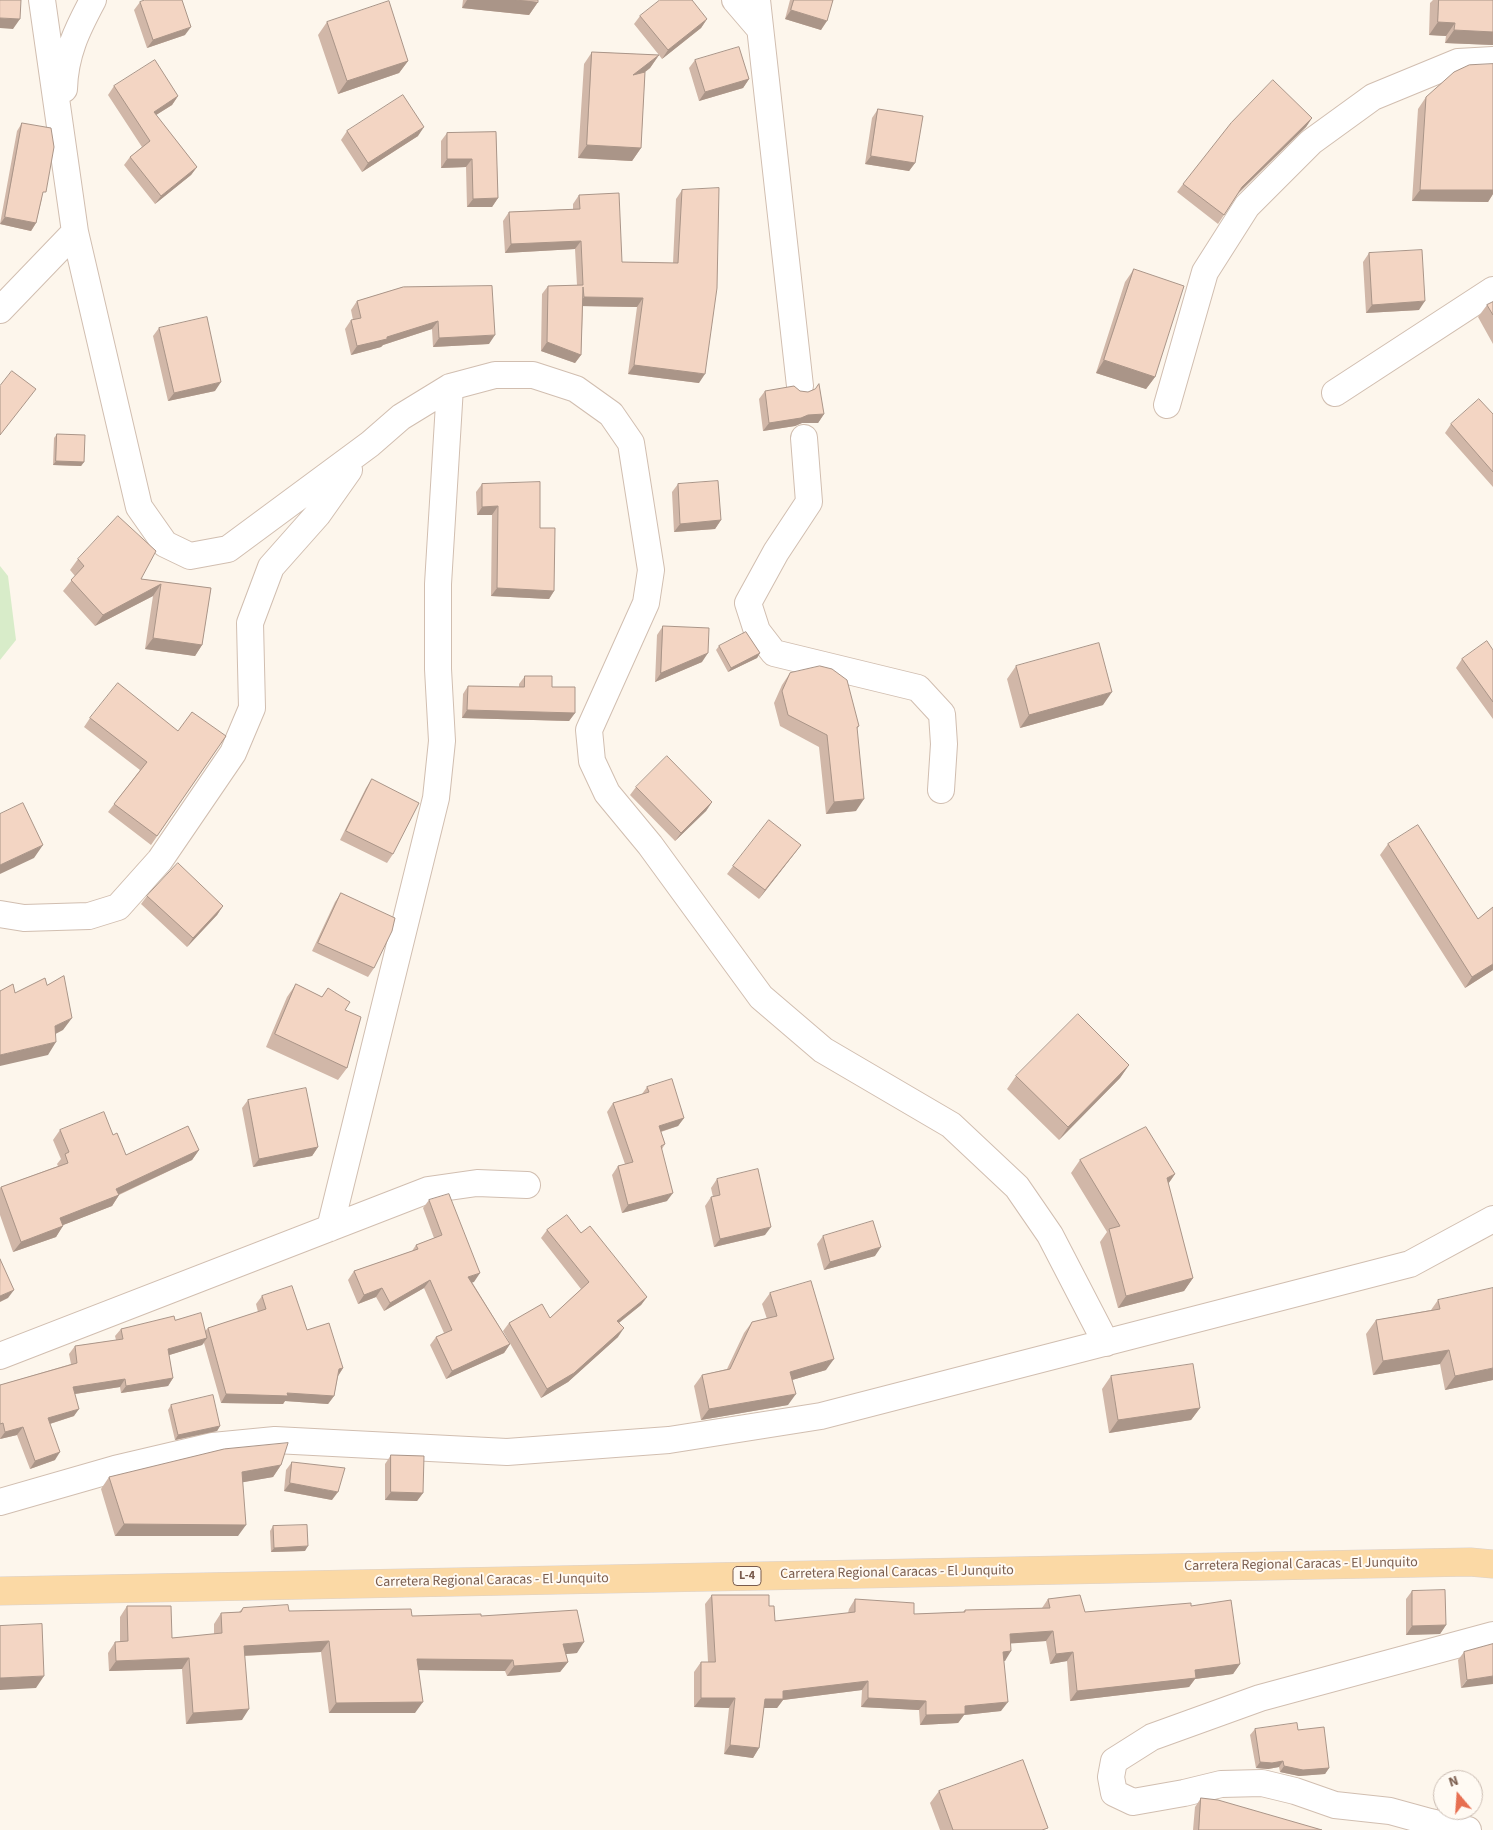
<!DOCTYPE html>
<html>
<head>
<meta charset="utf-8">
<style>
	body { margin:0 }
	#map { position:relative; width:1493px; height:1830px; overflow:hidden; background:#fdf6ec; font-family:"Source Sans 3",sans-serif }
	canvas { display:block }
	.north { position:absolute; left:1433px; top:1770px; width:50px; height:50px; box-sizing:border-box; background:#fffaf3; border:1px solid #cabbb1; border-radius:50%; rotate:342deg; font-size:14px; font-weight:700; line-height:20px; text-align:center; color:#7a5c4d }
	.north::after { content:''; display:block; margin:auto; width:18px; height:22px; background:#e76f51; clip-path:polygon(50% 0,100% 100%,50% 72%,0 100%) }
</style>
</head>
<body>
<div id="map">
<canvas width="1493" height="1830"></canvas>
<div class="north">N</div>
</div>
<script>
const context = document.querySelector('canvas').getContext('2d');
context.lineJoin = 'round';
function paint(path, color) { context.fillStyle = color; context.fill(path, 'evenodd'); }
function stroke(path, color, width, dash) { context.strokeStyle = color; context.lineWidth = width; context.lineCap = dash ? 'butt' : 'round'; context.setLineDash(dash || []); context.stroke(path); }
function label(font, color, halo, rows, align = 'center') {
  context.font = font + ' "Source Sans 3",sans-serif'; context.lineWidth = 4; context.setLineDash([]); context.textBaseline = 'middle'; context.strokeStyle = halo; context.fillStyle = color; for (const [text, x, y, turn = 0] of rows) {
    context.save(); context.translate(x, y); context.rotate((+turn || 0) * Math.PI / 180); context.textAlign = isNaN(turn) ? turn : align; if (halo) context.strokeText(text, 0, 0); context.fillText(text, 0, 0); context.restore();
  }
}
paint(new Path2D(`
	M0,566L8,576L16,640L0,660Z`), '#d8ecc9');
const minor = new Path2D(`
	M42,0L75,232L139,507L165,544L190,556L228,549L370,444L401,417L450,387L495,375H533L576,389L611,414L631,443L651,570L646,603L589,730L592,761L607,793L650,845L761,997L823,1050L951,1125L1017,1187L1050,1235L1106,1343
	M735,0L759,28
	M757,0L800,386
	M64,89C65,54 77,30 93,0
	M0,310L75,232
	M1335,393L1493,290
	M1167,405L1205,272L1247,206L1311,142L1373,97L1458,62L1493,60
	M804,438L809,502L776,552L748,603L757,631L774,653L918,688L942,714L944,744L941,790
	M0,914L24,918L89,916L118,907L160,860L233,753L252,708L250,623L271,567L318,514L349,470
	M330,1228L436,798L442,741L438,669V584L450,387
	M0,1356L428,1190L477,1183L527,1185
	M0,1502L115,1469L213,1446L275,1440L507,1452L669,1440L821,1416L1410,1264L1493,1219
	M1468,1830L1430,1822L1390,1811L1335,1805L1295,1791L1262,1783L1221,1784L1184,1793L1133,1802L1114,1793L1111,1777L1114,1761L1152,1737L1260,1698L1493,1635`);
const primary = new Path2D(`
	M0,1591L1470,1562L1493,1564`);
stroke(minor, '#d1beb0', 28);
stroke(primary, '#dad1cd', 29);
stroke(minor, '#fff', 26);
stroke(primary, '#fbd9a5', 28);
paint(new Path2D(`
	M463,0H538V2L529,15L462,8Z
	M790,0H833L821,30L785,19Z
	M1433,0H1493V45L1445,43L1446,36L1429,35L1430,3Z
	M140,2L185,35L147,48L134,10Z
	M640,16L707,19L701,28L662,59L659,55L650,68L645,72L641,148L632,161L578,158L584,64L592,52L659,55L634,24Z
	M327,22L408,61L399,73L338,94L318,35Z
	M695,60L749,79L743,88L699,101L689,68Z
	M1493,64V194L1488,202L1412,201L1418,109L1426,97Z
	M114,86L178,96L172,105L156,115L197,167L191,175L155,204L124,165L130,157L142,147L108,95Z
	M878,109L915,163L909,171L865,164L872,118Z
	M1312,118L1306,127L1238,194L1218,224L1177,192L1183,184Z
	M22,123L42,198L36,223L31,231L0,224L17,131Z
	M347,131L418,136L362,172L341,140Z
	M496,132L498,198L492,207H467L466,167L441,168V141L447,133Z
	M682,190L699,383L628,374L637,307L583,306L581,355L575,363L541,351L542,294L548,286L577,285L575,249L505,253L503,221L509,212L573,209V204L579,195L622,262L673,263L676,199Z
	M1369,253L1419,310L1366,313L1363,262Z
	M1134,269L1155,377L1146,389L1096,373L1125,282Z
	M403,287L489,344L433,347L432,329L383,345L381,347L351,355L345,329L351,320H353L351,310L357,301Z
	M1493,302V344L1478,317L1487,305Z
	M159,328L215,391L168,401L153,336Z
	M765,391L824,414L818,423H802L795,426L763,431L759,399Z
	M1493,414V487L1445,433L1451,424Z
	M57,434L84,462L81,466L53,465L54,438Z
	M482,484L540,528L554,591L549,599L491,596L492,515H477L476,492Z
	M678,484L721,520L715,529L674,532L672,492Z
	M78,559L141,579L211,588L202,645L195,656L145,649L153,596L95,626L63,591L75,576L70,570Z
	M663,626L702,662L655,682L657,635Z
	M719,646L760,653L757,658L728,672L716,650Z
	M1493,650V719L1456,668L1462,659Z
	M1016,666L1103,705L1020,728L1007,679Z
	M790,673L859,726L857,729L856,811L826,814L819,747L780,726L774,703L782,685Z
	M525,676L552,687L575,713L569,721L462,718L463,694L468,686L519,687V684Z
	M90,718L178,731L226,736L151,845L108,812L140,770L84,727Z
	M372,779L393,854L387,863L340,840L366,788Z
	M636,787L712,802L706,811L675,841L630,795Z
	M1388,844L1478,919L1493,970L1465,988L1380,855Z
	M801,845L759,899L727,874L733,866Z
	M341,893L374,968L368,977L312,951L335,902Z
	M147,896L223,906L217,915L187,947L141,904Z
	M296,984L322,997L328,988L345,1010L347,1068L338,1080L266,1047L287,997Z
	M1129,1065L1120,1078L1059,1140L1007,1089L1016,1076Z
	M647,1087L684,1118L678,1126L661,1132L665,1144L662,1149L667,1201L622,1213L612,1175L618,1166L625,1164L607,1112L613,1103L642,1094Z
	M248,1100L318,1147L312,1156L253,1167L242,1108Z
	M60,1130L113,1135L126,1155L199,1150L192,1160L119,1195L112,1206L63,1225L56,1237L13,1252L0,1215V1188L1,1187L58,1166L57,1164L61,1159L53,1140Z
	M1080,1160L1175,1174L1168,1184L1193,1278L1184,1291L1118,1308L1100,1242L1107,1232L1071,1173Z
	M717,1179L765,1235L714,1247L705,1206L711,1197H713L711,1188Z
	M429,1200L474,1282H472L510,1344L504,1353L446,1379L430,1345L436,1337L444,1333L424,1288L384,1311L376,1297L358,1304L348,1280L354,1271L412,1251L416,1245L434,1238L423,1208Z
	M547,1230L581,1233L647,1297L641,1305L619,1323L618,1337L568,1382L541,1398L503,1331L509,1323L550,1318L581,1289L541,1238Z
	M823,1236L875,1256L824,1270L817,1244Z
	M770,1293L826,1370L792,1380L788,1405L701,1420L694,1386L702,1375L727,1369L744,1333L752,1322L767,1319L762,1304Z
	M262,1296L307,1330L343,1368L338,1376L334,1396L328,1404L285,1401L283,1404L221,1403L204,1343L202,1345L169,1355L173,1378L168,1386L121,1393L120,1387L75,1394L74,1416L50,1424L55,1460L30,1469L17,1435L0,1439V1385L71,1364L69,1354L75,1346L116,1340L115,1336L121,1329L175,1320L205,1331L208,1328L258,1312L256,1304Z
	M1438,1300L1493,1380L1445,1390L1440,1364L1373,1375L1366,1334L1376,1320L1431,1310Z
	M1111,1376L1200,1408L1191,1420L1109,1433L1102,1389Z
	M171,1405L220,1426L217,1431L175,1440L168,1410Z
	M391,1455L423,1493L417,1501L385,1500V1464Z
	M292,1462L332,1500L284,1491L286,1470Z
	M281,1465L273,1477L243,1482L238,1536H115L101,1489L109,1477Z
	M273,1526L305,1551L271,1552L270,1531Z
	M1412,1591L1446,1625L1440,1634L1406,1635V1599Z
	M712,1595L769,1606L775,1621L848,1613L849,1609L855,1599L914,1614L963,1612L965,1610L1042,1608L1048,1599L1085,1612L1191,1606L1240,1664L1233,1674L1195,1679L1189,1687L1070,1701L1067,1661L1050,1664L1046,1641L1011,1643L1005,1661H1003L1001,1711L964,1715L958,1723L920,1725L919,1710L861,1707L862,1690L783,1700L777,1708H764L759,1748L753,1758L724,1754L729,1708L694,1707V1672L701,1662H708L705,1604Z
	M127,1606L172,1638L214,1634V1624L221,1613L239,1612L243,1608L289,1611L412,1616H481L577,1653L566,1654L568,1662L560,1672L507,1676L505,1671L419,1670L415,1713H329L321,1652L245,1656L242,1720L186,1724L182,1669L109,1671L108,1653L115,1642H120V1617Z
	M1493,1644L1461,1688L1458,1660L1464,1652Z
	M1255,1729L1298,1730L1329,1768L1325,1774L1299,1776L1280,1772L1279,1767L1268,1769L1256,1768L1250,1735Z
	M939,1791L1046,1830H940L930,1803Z
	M1201,1798L1322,1830H1193L1195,1807Z`), '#d1b7a8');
paint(new Path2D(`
	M467,0H516L538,2L529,15L462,8Z
	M791,10L827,21L821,30L785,19Z
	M0,18L20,19L13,29L0,28Z
	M707,19L701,28L662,59L668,50Z
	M1438,22L1455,23L1446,36L1429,35Z
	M191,27L185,35L147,48L153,40Z
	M1454,30L1493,32V45L1445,43Z
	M659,55L650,68L625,88L633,75Z
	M408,61L399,73L338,94L347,81Z
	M749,79L743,88L699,101L705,92Z
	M178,96L172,105L148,120L154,112Z
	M1312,118L1306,127L1236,195L1242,187Z
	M424,127L418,136L362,172L368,163Z
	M587,145L641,148L632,161L578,158Z
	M871,156L915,163L909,171L865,164Z
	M447,159H472L466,167L441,168Z
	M197,167L191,175L155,204L161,196Z
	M1420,190H1493V194L1488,202L1412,201Z
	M498,198L492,207H467L473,199Z
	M5,217L36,223L31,231L0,224Z
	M581,241L575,249L505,253L511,244Z
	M584,297L643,298L637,307L578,306Z
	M1425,301L1419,310L1366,313L1372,305Z
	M438,321L432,329L383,345L381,347L351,355L357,346Z
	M495,335L489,344L433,347L439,338Z
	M547,342L581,355L575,363L541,351Z
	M1104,360L1155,377L1146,389L1096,373Z
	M634,365L705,374L699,383L628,374Z
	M221,382L215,391L168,401L174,393Z
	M824,414L818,423H802L795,426L763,431L769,423L808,415Z
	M56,461L84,462L81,466L53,465Z
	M498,506L492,515H477L482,507Z
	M721,520L715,529L674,532L680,524Z
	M161,584L153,596L95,626L103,615Z
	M497,588L554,591L549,599L491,596Z
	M153,638L202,645L195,656L145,649Z
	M708,653L702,662L655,682L661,673Z
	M760,653L757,658L728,672L731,668Z
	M1112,692L1103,705L1020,728L1029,715Z
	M467,710L575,713L569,721L462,718Z
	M864,799L856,811L826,814L834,802Z
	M712,802L706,811L675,841L681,833Z
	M43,845L34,858L0,874V865Z
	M801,845L795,853L759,899L765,890Z
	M223,906L217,915L187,947L193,938Z
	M1493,964V970L1465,988L1472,977Z
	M72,1018L63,1030L46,1039L55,1026Z
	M56,1042L48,1055L0,1066V1055Z
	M1129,1065L1120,1078L1059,1140L1068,1127Z
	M684,1118L678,1126L653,1134L659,1126Z
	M318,1147L312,1156L253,1167L259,1159Z
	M199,1150L192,1160L109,1199L116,1189Z
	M1175,1174L1166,1187L1167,1178Z
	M673,1193L667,1201L622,1213L628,1205Z
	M119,1195L112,1206L53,1229L60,1218Z
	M63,1226L56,1237L13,1252L21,1242Z
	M771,1227L765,1235L714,1247L720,1239Z
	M881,1247L875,1256L824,1270L830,1262Z
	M480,1273L474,1282L462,1286L468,1277Z
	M1193,1278L1184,1291L1118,1308L1126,1296Z
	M430,1280L424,1288L384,1311L390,1303Z
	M382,1288L376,1297L358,1304L364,1295Z
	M14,1290L8,1298L0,1302V1296Z
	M647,1297L641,1305L611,1329L617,1321Z
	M624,1328L618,1337L568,1382L541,1398L547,1389Z
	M207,1338L202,1345L163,1357L168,1349Z
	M510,1344L504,1353L446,1379L452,1371Z
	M1449,1350L1440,1364L1373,1375L1383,1361Z
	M834,1359L826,1370L782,1383L790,1372Z
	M343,1368L338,1376L339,1369Z
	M1493,1368V1380L1445,1390L1455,1376Z
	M173,1378L168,1386L121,1393L126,1386Z
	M125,1379L120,1387L68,1395L73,1387Z
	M287,1393L334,1396L328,1404L285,1401L283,1404L221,1403L226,1394Z
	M796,1394L788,1405L701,1420L709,1409Z
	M1200,1408L1191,1420L1109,1433L1118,1420Z
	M79,1409L74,1416L43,1426L48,1418Z
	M220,1426L217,1431L175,1440L178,1435Z
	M23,1427L17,1435L0,1439L5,1432Z
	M60,1452L55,1460L30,1469L35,1461Z
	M281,1465L273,1477L233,1484L242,1472Z
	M290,1483L338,1492L332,1500L284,1491Z
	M391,1492L423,1493L417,1501L385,1500Z
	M124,1524L246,1525L238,1536H115Z
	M308,1546L305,1551L271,1552L274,1548Z
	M1446,1625L1440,1634L1406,1635L1412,1626Z
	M1053,1631L1046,1641L1004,1644L1010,1634Z
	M329,1641L321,1652L236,1656L244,1646Z
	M584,1642L577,1653L555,1655L563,1644Z
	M1011,1651L1005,1661H996L1003,1652Z
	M1073,1652L1067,1661L1050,1664L1056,1654Z
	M189,1658L182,1669L109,1671L116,1661Z
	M417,1659L513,1660L505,1671L410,1670Z
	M568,1662L560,1672L507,1676L514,1666Z
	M1240,1664L1233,1674L1195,1679L1189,1687L1070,1701L1077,1691L1195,1670Z
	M44,1676L36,1688L0,1690V1678Z
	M1493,1676V1684L1461,1688L1467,1680Z
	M868,1681L862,1690L783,1700L777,1708H758L765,1699L783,1691Z
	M701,1698H735L729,1708L694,1707Z
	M868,1698L926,1701L919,1710L861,1707Z
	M423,1702L415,1713H329L336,1703Z
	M1008,1702L1001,1711L964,1715L958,1723L920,1725L926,1715L965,1706Z
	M249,1709L242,1720L186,1724L193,1713Z
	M730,1745L759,1748L753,1758L724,1754Z
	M1283,1761L1279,1767L1268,1769L1256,1768L1260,1762Z
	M1284,1766L1329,1768L1325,1774L1299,1776L1280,1772Z`), '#aa9588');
const building = new Path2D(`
	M0,0H21L20,19L0,18Z
	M145,0H182L191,27L153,40L140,2Z
	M516,0H538V2Z
	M660,0H692L707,19L668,50L640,16Z
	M794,0H833L827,21L791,10Z
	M1439,0H1493V32L1454,30L1455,23L1438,22Z
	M389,1L408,61L347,81L327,22Z
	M739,47L749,79L705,92L695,60Z
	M592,52L659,55L633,75L645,72L641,148L587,145Z
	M155,60L178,96L154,112L197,167L161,196L130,157L150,141L114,86Z
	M1493,64V190H1420L1426,97L1454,72L1469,65Z
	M1273,80L1312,118L1242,187L1224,215L1183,184L1231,123Z
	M403,95L424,127L368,163L347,131Z
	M878,109L923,116L915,163L871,156Z
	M22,123L51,128L54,147L46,192H43L36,223L5,217Z
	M496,132L498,198L473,199L472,159H447V133Z
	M719,188L717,288L705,374L634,365L643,298L584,297L583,287L581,355L547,342L548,286L583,285L581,241L511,244L509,212L580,209L579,195L619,193L622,262L678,263L682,190Z
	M1422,250L1425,301L1372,305L1369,253Z
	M1134,269L1184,286L1155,377L1104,360Z
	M492,286L495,335L439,338L438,321L387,337V339L357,346L351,320L361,318L357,301L403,287Z
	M1493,302V315L1487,305Z
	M207,317L221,382L174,393L159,328Z
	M12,371L36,389L0,435V386Z
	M819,384L824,414L808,415L801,418L769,423L765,391L794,386L800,391L808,392L815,389Z
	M1479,399L1493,414V472L1451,424Z
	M57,434L85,435L84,462L56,461Z
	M718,481L721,520L680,524L678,484Z
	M540,482V528H555L554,591L497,588L498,506L482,507V484Z
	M118,516L156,551L141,579L211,588L202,645L153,638L161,584L103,615L71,580L84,566L78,559Z
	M663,626L709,628L708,653L661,673Z
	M746,632L760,653L731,668L719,646Z
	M1487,641L1493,650V702L1462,659Z
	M1099,643L1112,692L1029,715L1016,666Z
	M820,666L832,669L847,680L859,726L857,727L864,799L834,802L827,735L788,715L782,691L790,673Z
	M525,676H552V687H575V713L467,710L468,686L524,687Z
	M118,683L178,731L192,712L226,736L157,836L114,804L147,762L90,718Z
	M667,756L712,802L681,833L636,787Z
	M372,779L419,803L393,854L346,831Z
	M23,803L43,845L0,865V814Z
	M769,820L801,845L765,890L733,866Z
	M1418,825L1478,919L1493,907V964L1472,977L1388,844Z
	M178,863L223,906L193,938L147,896Z
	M341,893L395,918L392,931L374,968L318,943Z
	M64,976L72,1018L55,1026L56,1042L0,1055V991L13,984L15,993L45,978L47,985Z
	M296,984L322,997L328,988L350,1002L345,1010L361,1017L347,1068L275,1034Z
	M1078,1014L1129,1065L1068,1127L1016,1076Z
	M672,1079L684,1118L659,1126L665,1144L661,1146L673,1193L628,1205L618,1166L633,1162L613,1103L649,1092L647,1087Z
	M306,1088L318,1147L259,1159L248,1100Z
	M104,1112L113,1135L117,1133L126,1155L188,1126L199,1150L116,1189L119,1195L60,1218L63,1226L21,1242L1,1187L68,1163L65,1154L69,1152L60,1130Z
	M1146,1127L1175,1174L1167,1178L1193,1278L1126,1296L1109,1229L1120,1226L1080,1160Z
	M758,1169L771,1227L720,1239L711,1197L720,1195L717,1179Z
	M449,1194L480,1273L468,1277L510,1344L452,1371L436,1337L452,1330L430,1280L390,1303L382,1288L364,1295L354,1271L418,1249L416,1245L442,1235L429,1200Z
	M567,1215L581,1233L590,1226L647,1297L617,1321L624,1328L574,1373L547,1389L509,1323L542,1304L550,1318L589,1282L547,1230Z
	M873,1221L881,1247L830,1262L823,1236Z
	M0,1259L14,1290L0,1296Z
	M811,1281L834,1359L790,1372L796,1394L709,1409L702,1375L730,1369L752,1322L777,1316L770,1293Z
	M292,1286L307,1330L329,1323L343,1368L339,1369L334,1396L287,1393L288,1396L226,1394L208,1328L266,1309L262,1296Z
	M1493,1288V1368L1455,1376L1449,1350L1383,1361L1376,1320L1440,1309L1438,1300Z
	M201,1313L207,1338L168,1349L173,1378L126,1386L125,1379L73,1387L79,1409L48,1418L60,1452L35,1461L23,1427L5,1432L3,1423L0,1424V1385L77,1363L75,1346L123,1339L121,1329L174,1316L175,1320Z
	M1193,1364L1200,1408L1118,1420L1111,1376Z
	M213,1395L220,1426L178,1435L171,1405Z
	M288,1443L281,1465L242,1472L246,1525L124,1524L109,1477L224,1449Z
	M391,1455L424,1456L423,1493L391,1492Z
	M292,1462L345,1468L338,1492L290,1483Z
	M307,1525L308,1546L274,1548L273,1526Z
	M1445,1590L1446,1625L1412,1626V1591Z
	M712,1595H769V1606H774L775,1621L855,1612V1599L914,1603V1614L965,1612V1610L1050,1608L1048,1599L1080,1595L1085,1612L1191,1603V1606L1231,1600L1240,1664L1195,1670L1196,1678L1077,1691L1073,1652L1056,1654L1053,1631L1010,1634L1011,1651L1003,1652L1008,1702L965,1706V1714L926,1715V1701L868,1698V1681L783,1691V1699H765L759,1748L730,1745L735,1698H701V1662H715Z
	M288,1605L289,1611L411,1609L412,1616L481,1614V1616L577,1610L584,1642L563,1644L568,1662L514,1666L513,1660L417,1659L423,1702L336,1703L329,1641L244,1646L249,1709L193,1713L189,1658L116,1661L115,1642L128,1641L127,1606H171L172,1638L222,1633L221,1613L241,1612L243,1608Z
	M42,1624L44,1676L0,1678V1626Z
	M1493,1644V1676L1467,1680L1464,1652Z
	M1297,1723L1298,1730L1324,1727L1329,1768L1303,1770L1284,1766L1283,1761L1272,1763L1260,1762L1255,1729Z
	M1023,1760L1048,1828L1042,1830H953L939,1791Z
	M1201,1798L1218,1800L1322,1830H1199Z`);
paint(building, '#f3d5c3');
stroke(building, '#aa9588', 1);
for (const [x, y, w] of [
	[747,1576,28]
]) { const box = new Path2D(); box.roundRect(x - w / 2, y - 9.5, w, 19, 4); context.fillStyle = '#fffaf3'; context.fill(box); stroke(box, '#7a5c4d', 1); }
label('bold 12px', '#7a5c4d', null, [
	["L-4",747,1576]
]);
label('14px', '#7a5c4d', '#fffaf3', [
	["Carretera Regional Caracas - El Junquito",1301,1565,-1],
	["Carretera Regional Caracas - El Junquito",897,1573,-1],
	["Carretera Regional Caracas - El Junquito",492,1581,-1]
]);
</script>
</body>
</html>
